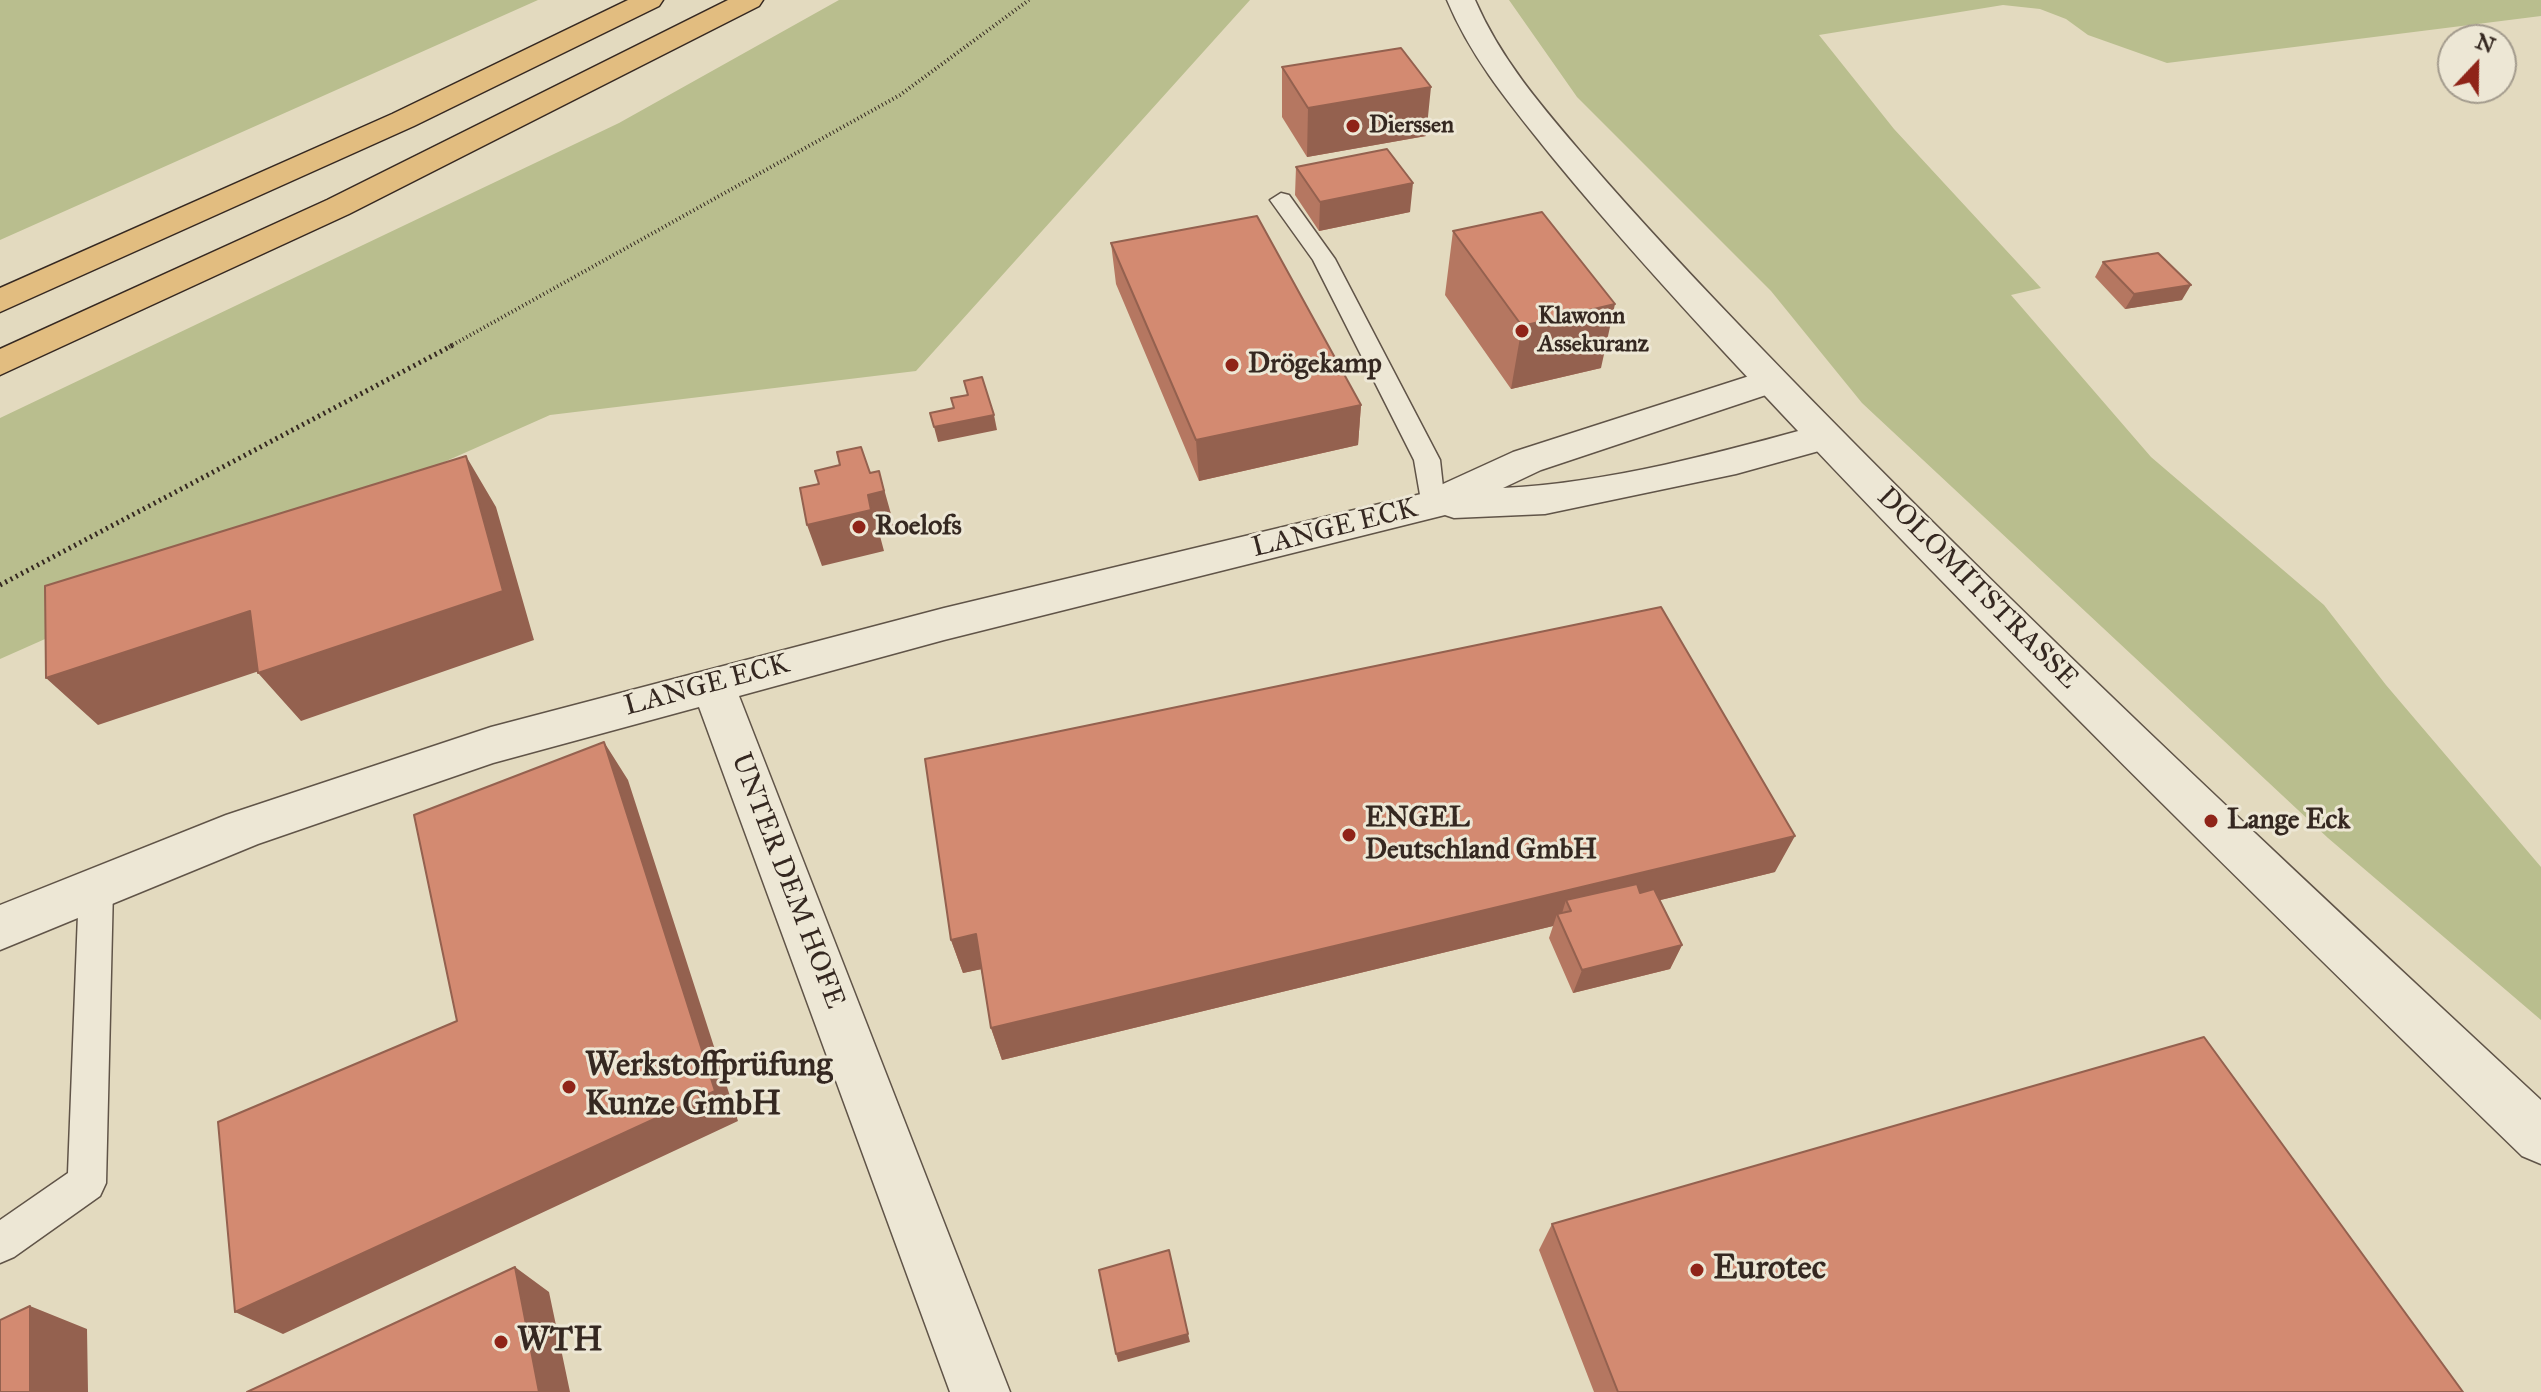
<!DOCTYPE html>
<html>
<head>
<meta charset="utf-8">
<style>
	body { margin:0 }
	#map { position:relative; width:2541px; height:1392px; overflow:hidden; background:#e3dabf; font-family:"IM FELL Great Primer",serif }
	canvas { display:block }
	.north { position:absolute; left:2437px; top:24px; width:80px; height:80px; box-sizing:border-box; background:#ede7d5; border:2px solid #a39b8d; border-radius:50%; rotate:22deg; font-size:22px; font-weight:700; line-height:32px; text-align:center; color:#352821 }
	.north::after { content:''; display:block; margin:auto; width:28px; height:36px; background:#8f2418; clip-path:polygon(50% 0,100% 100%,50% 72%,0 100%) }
</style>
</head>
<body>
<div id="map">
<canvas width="2541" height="1392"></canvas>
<div class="north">N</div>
</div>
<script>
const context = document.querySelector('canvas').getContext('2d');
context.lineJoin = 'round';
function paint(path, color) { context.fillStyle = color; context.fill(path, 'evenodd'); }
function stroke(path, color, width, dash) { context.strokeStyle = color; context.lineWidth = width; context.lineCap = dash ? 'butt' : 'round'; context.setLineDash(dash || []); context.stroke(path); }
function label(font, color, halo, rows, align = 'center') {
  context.font = font + ' "IM FELL Great Primer",serif'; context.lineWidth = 6; context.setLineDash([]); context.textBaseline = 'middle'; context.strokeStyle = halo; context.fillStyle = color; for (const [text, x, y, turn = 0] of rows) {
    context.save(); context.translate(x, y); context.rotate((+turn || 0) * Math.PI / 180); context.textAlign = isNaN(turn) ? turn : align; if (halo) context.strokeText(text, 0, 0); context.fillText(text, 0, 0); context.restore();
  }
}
paint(new Path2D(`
	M0,0H538L0,240Z
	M839,0H1250L916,371L550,415L0,659V418L619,123Z
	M1509,0H2541V16L2167,63L2088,35L2066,19L2040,9L2003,5L1819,35L1894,129L2041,288L2011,295L2151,457L2324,605L2386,685L2541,867V1020L2328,838L1862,403L1771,291L1577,97Z`), '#b9be8e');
const service = new Path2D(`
	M1281,193L1289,195L1335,259L1440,460L1445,505L1441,512H1423L1414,460L1313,260L1270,200Z
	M96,874L108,878L113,888L106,1183L100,1196L14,1257L0,1263V1220L68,1173L79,888L84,878Z`);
const minor = new Path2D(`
	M1771,369L1784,373L1789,381L1784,389L1541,470L1503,488C1609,483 1722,452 1824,424L1837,428L1843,437L1837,446L1736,474L1545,514L1454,518L1445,515L944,640L739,696L1010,1392H950L699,707L493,763L258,844L0,950V905L226,815L491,727L944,608L1421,494L1513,452Z`);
const tertiary = new Path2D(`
	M1447,0H1475C1501,60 1543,108 1585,157C1642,223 1702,287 1763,350C2013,609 2277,855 2541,1100V1164L2522,1156C2256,897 1990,638 1737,366C1674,298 1612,230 1553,158C1513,108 1472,60 1447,0Z`);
const motorway = new Path2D(`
	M628,0H663L659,6L414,126L0,312V288L392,114Z
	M728,0H763L759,6L349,214L0,375V349L327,200Z`);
stroke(service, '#605448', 3);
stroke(minor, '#605448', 3);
stroke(tertiary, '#605448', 3);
stroke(motorway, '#352821', 3);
stroke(new Path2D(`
	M449,347L900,95L1029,0`), '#352821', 4, [1, 3]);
stroke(new Path2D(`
	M0,585L453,345`), '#352821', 5, [2, 4]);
paint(service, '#ede7d5');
paint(minor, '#ede7d5');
paint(tertiary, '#ede7d5');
paint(motorway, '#e2bd80');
paint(new Path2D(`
	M1282,67L1426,136L1307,157L1282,117Z
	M1296,167L1410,212L1319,231L1295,195Z
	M1453,231L1601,368L1511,389L1445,295Z
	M1111,243L1361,405L1358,445L1199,481L1116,284Z
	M2103,262L2182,300L2125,309L2095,277Z
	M1775,872L1660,900L1682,945L1670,969L1573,993L1549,938L1553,926L1002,1060L991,1028L981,969L963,973L951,940Z
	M1552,1224L2463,1392H1594L1539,1250Z`), '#b57761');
paint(new Path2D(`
	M1431,87L1426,136L1307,157L1308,108Z
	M1413,183L1410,212L1319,231L1320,202Z
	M2191,285L2182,300L2125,309L2134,294Z
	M1615,304L1601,368L1511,389L1522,326Z
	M1361,405L1358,445L1199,481L1196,440Z
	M994,415L997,430L938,442L934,427Z
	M466,456L496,507L534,640L301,721L258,673Z
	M879,471L896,532L880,536L884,551L822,566L807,525L868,495Z
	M250,611L292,660L98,725L46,678Z
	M604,742L628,780L738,1121L283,1334L235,1312L715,1091Z
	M1795,836L1775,872L1567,923L1571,911L1566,900L1560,920L1557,914L1553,926L1002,1060L991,1028Z
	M976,934L987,968L963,973L951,940Z
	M1682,945L1670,969L1573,993L1582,970Z
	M515,1267L549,1292L570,1392H539Z
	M30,1306L87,1329L88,1392H30Z
	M1188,1334L1190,1342L1118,1362L1116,1354Z`), '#94614f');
const building = new Path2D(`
	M1401,48L1431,87L1308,108L1282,67Z
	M1387,149L1413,183L1320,202L1296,167Z
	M1542,212L1615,304L1522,326L1453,231Z
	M1257,216L1361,405L1196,440L1111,243Z
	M2158,253L2191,285L2134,294L2103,262Z
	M982,377L994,415L934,427L930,413L954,408L951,398L968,395L964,381Z
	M861,447L870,473L879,471L884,491L868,495L871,510L807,525L800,488L819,484L815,471L840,465L837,452Z
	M466,456L503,591L258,673L250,611L46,678L45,586Z
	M1661,607L1795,836L991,1028L976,934L951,940L925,759Z
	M604,742L715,1091L235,1312L218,1122L457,1021L414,815Z
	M1637,884L1640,893L1654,889L1682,945L1582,970L1557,914L1571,911L1566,900Z
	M2204,1037L2463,1392H1618L1552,1224Z
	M1169,1250L1188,1334L1116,1354L1099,1270Z
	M515,1267L539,1392H247Z
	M30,1306V1392H0V1320Z`);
paint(building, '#d38a71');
stroke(building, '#94614f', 2);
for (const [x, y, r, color] of [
	[1353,126,8,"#8f2418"],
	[1522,331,8,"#8f2418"],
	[1232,365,8,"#8f2418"],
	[859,527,8,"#8f2418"],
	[2211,821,8,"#8f2418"],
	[1349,835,8,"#8f2418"],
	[569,1087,8,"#8f2418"],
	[1697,1270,8,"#8f2418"],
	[501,1342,8,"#8f2418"]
]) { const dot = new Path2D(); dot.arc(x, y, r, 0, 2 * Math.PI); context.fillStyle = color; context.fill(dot); stroke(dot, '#ede7d5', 3); }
label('bold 24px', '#352821', '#ede7d5', [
	["Dierssen",1369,126],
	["Klawonn",1538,317],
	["Assekuranz",1538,345]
], 'left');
label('bold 28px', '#352821', '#ede7d5', [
	["Drögekamp",1248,365],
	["Roelofs",875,527],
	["ENGEL",1365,819],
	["Deutschland GmbH",1365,851],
	["Lange Eck",2227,821]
], 'left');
label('28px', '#352821', '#ede7d5', [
	["LANGE ECK",1335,529,-14],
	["DOLOMITSTRASSE",1977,589,45],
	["LANGE ECK",707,686,-15],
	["UNTER DEM HOFE",787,881,69]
]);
label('bold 34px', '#352821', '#ede7d5', [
	["Werkstoffprüfung",585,1067],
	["Kunze GmbH",585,1106],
	["Eurotec",1713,1270],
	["WTH",517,1342]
], 'left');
</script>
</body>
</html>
